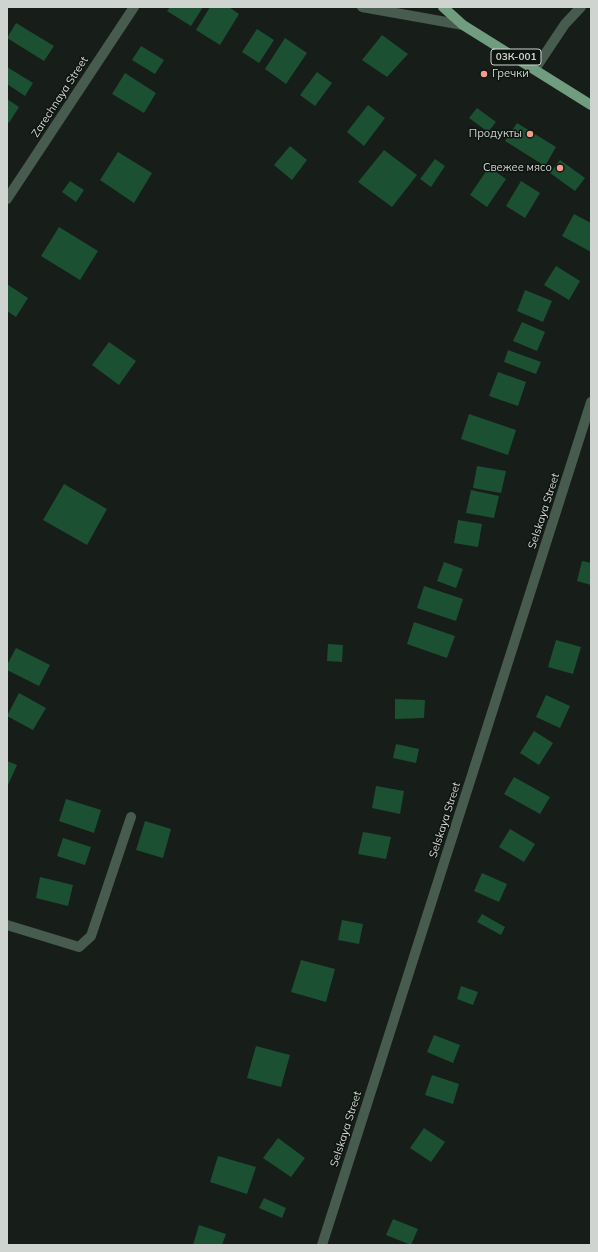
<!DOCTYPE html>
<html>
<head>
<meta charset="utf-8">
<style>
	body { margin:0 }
	#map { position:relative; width:598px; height:1252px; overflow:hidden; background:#171d19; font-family:Mulish,sans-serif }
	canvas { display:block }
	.frame { position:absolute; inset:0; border:8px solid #cfd4d1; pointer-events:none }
</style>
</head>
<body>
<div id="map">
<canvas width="598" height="1252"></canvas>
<div class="frame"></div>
</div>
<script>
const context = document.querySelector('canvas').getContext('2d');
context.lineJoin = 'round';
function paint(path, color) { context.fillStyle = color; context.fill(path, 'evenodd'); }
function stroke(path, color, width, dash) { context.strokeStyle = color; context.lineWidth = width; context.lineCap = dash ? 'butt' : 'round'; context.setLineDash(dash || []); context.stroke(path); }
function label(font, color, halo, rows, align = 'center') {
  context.font = font + ' Mulish,sans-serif'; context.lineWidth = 3; context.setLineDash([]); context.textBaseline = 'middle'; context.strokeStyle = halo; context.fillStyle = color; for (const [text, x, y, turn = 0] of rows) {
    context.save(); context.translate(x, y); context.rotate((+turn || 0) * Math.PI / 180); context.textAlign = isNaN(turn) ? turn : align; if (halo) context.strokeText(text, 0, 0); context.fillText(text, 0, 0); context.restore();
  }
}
paint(new Path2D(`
	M170,7H203L191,26L167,11Z
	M210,7H229L239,14L220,45L196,30Z
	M16,23L54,46L44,61L7,38Z
	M257,29L274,40L259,63L242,52Z
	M382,35L408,54L387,77L362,60Z
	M285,38L307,53L286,84L265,69Z
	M141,46L164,60L155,74L132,60Z
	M7,67L33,83L25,96L7,84Z
	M317,72L332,83L315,106L300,95Z
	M125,73L156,93L144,113L112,94Z
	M7,99L19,107L9,123L7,121Z
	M368,105L385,118L364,146L347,132Z
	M477,108L496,122L488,132L469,118Z
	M517,123L556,147L545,166L505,141Z
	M290,146L307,160L292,180L274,165Z
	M384,150L417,175L392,207L358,182Z
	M118,152L152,173L134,203L100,180Z
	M435,159L445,166L431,187L420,179Z
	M560,160L585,178L575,191L550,173Z
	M489,167L506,179L487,207L470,195Z
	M70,181L84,190L76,202L62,192Z
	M521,181L540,193L525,218L506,206Z
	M574,214L591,223V252L562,236Z
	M59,227L98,251L80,280L41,256Z
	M556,266L580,281L569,300L544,285Z
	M7,284L28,298L16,317L7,311Z
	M525,290L552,301L543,322L517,311Z
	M522,322L545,332L537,351L513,341Z
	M109,342L136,361L119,385L92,365Z
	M508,350L541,362L536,374L504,362Z
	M498,372L526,382L518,406L489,396Z
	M469,414L516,430L508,455L461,439Z
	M477,466L506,471L501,493L473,488Z
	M64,484L107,509L87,545L43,520Z
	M471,490L499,496L494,518L466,513Z
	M458,520L482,524L478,547L454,543Z
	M582,561L591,563V585L577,581Z
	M444,562L463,569L456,588L437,581Z
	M424,586L463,599L456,621L417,608Z
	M414,622L455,636L447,658L407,644Z
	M556,640L581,647L573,674L548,667Z
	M328,644L343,645L342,662L327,661Z
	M16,648L50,665L39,686L7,670V665Z
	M19,693L46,708L33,730L7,716Z
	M546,695L570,706L560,728L536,717Z
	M395,699L425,700L424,718L395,719Z
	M534,731L553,743L539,765L520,753Z
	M396,744L419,749L416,763L393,758Z
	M7,761L17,765L8,785H7Z
	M514,777L550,797L540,814L504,794Z
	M376,786L404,791L400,814L372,808Z
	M66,799L101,810L94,833L59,821Z
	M145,821L171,829L163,858L136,850Z
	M510,829L535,844L524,862L499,847Z
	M363,832L391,837L386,859L358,854Z
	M63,838L91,847L85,865L57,856Z
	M482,873L507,884L499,902L474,891Z
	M40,877L73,885L68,906L36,898Z
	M482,914L505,927L501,935L477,922Z
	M342,920L363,924L359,944L338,940Z
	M301,960L335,969L326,1002L291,992Z
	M461,986L478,992L473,1005L457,999Z
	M434,1035L460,1045L453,1063L427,1052Z
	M256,1046L290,1055L281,1087L247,1078Z
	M432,1075L459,1084L453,1104L425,1095Z
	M424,1128L445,1142L431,1162L410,1148Z
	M278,1138L305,1158L291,1177L263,1158Z
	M218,1156L256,1167L247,1194L210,1182Z
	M264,1198L286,1208L282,1218L259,1208Z
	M393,1219L418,1229L411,1245L386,1235Z
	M199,1225L226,1234L222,1245H193Z`), '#1c5033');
stroke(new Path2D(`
	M362,7L463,25
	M535,69L565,24L581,7
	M7,199L134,7
	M7,925L79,947L91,936L131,817
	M322,1245L591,402`), '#475b4e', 10);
stroke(new Path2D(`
	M443,7L463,25L591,105`), '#709c7f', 10);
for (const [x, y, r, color] of [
	[484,74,4,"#f59d8d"],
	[530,134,4,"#f59d8d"],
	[560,168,4,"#f59d8d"]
]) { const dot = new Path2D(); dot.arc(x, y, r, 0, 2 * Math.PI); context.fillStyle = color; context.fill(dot); stroke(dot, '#0e1410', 1.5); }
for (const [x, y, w] of [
	[516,57,50]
]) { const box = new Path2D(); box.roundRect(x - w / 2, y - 8, w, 16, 3); context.fillStyle = '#0e1410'; context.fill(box); stroke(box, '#cfd4d1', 1); }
label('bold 10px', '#cfd4d1', null, [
	["03К-001",516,57]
]);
label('11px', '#cfd4d1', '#0e1410', [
	["Гречки",492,74,"left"],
	["Продукты",522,134],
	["Свежее мясо",552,168]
], 'right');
label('11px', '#cfd4d1', '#0e1410', [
	["Zarechnaya Street",60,97,-57],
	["Selskaya Street",544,511,-72],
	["Selskaya Street",445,820,-72],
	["Selskaya Street",346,1129,-72]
]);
</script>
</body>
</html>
